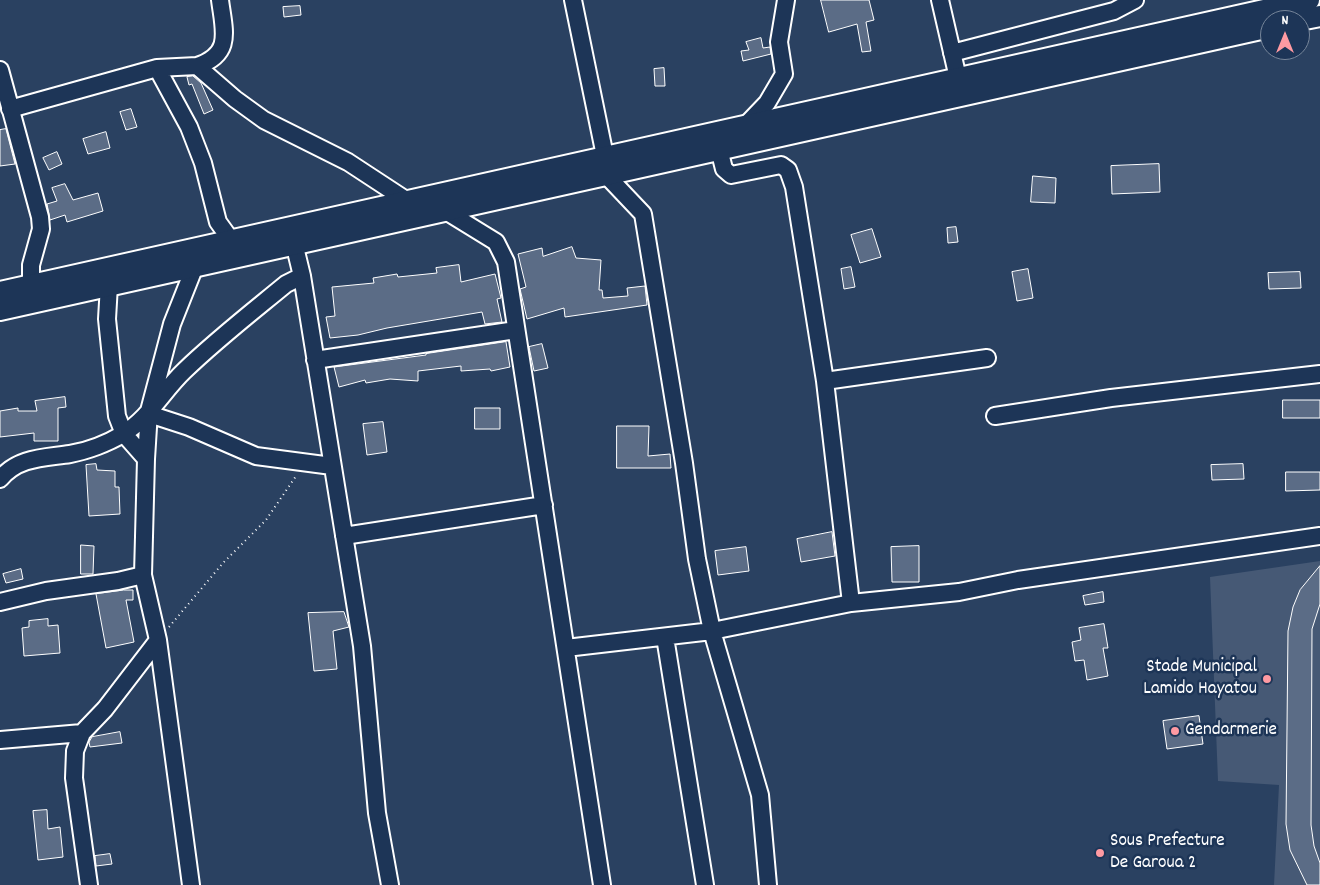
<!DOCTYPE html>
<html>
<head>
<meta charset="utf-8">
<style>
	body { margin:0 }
	#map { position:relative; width:1320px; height:885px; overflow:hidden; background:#2a4161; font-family:Dekko,sans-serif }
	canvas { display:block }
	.north { position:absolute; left:1260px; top:10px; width:50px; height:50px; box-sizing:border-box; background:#1d3557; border:1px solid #77869a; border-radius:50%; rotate:0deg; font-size:14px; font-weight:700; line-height:20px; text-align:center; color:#fff }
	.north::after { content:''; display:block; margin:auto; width:18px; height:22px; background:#ff9aa2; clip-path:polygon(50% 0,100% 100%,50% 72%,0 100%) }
</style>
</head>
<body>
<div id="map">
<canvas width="1320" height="885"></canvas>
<div class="north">N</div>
</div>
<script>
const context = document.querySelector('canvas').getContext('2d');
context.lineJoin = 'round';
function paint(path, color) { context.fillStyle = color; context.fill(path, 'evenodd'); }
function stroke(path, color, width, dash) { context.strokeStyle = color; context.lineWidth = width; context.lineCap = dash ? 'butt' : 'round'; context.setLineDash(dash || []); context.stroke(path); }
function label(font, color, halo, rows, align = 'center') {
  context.font = font + ' Dekko,sans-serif'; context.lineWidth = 5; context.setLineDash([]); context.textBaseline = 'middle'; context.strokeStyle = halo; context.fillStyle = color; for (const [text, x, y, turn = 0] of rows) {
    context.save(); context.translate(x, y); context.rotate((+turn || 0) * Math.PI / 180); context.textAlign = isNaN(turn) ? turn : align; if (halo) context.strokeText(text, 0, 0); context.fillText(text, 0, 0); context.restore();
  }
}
paint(new Path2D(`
	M1320,561V885H1274L1279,785L1218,781L1210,577Z`), '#465975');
const building = new Path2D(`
	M821,0H869L874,20L866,22L871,51L862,52L857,24L829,32Z
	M300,6L301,15L284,17L283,7Z
	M761,38L763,48L770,47L771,54L743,61L741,51L749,50L746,42Z
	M664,68L665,86H655L654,69Z
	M193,76L201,83L213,110L204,114L192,84L189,85L187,77Z
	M131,109L137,127L126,130L120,112Z
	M6,129L15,164L0,166V130Z
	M106,132L110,148L88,154L83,139Z
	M57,152L62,164L49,170L43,158Z
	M1159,164L1160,192L1112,194L1111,166Z
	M1033,176L1056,178L1055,203L1031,202Z
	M65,184L73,200L98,193L103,211L67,222L65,215L50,220L47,204L57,201L52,188Z
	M956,227L958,242L948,243L947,228Z
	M872,229L881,257L860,263L851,235Z
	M572,247L576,258L601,260L599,290H602L603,298L628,296L627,288L645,286L647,305L565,317L564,308L527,319L520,289L526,287L518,254L542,248L543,256Z
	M459,265L461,282L495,274L501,298L497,299L502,322L485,324L482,312L387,328L358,335L330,338L326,317L335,316L332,287L374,283L373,278L397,274L398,277L437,273L436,268Z
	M851,267L855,287L844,289L841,269Z
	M1028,269L1033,298L1017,301L1012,272Z
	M1300,272L1301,288L1269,289L1268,273Z
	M506,342L510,367L491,371L490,369L461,371V366L418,371V381L390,379L366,383L365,380L339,387L334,367L426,355V354Z
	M542,344L548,368L534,371L529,347Z
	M65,397L66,407L58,408V441H34V433L0,437V411L18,408V411H37L35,401Z
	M1283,400H1320V418H1283Z
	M475,408H500V429H475Z
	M383,422L387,452L367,455L363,424Z
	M617,426H649L648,456L670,454L671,468H617Z
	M96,464L97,470L115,471V487H119L120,514L89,516L86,465Z
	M1243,464L1244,479L1212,480L1211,465Z
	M1286,472H1320V490L1286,491Z
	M832,532L835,556L801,562L797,539Z
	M81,545L94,546L93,574H81Z
	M919,546V582H892L891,547Z
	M746,547L749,571L718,575L715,551Z
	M1320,566V604L1312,629L1311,825L1314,846L1320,863V885H1307L1290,850L1286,824L1288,631L1293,607L1300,590Z
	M21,569L23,579L6,583L3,574Z
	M124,590H133V600H126L134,642L106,648L96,594Z
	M1103,592L1104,602L1085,605L1083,596Z
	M344,612L349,627L333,631L337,669L314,671L308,613Z
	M48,619V626L58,625L60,653L24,656L22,628L29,627V621Z
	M1104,624L1108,648H1103L1108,676L1087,680L1084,660L1075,661L1072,642L1081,640L1079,628Z
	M1199,716L1203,744L1167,749L1163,721Z
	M120,732L122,743L90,747L89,742L92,737Z
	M47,810L48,829L60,827L63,857L38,860L33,811Z
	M110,854L112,864L96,866L95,856Z`);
paint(building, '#5b6c86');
stroke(building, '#fff', 1);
const minor = new Path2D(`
	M573,0L605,156
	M940,0L958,78
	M952,53L1114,11L1135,0
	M197,66C233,54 224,31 220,0
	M157,68L189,127L203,163L218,222L231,240
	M0,70L40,217L41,229L31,265V285
	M10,109L157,68L197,66L235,99L264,120L348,162L406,200
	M746,125L767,103L784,74L779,42L786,0
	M719,149L724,169L731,175L781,165L788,170L794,187L825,381L851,603
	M607,176L643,214L684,463L697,559L712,631L760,795L768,885
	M444,210L496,242L506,262L602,885
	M294,243L302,276L362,646L377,813L390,885
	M109,285L107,319L117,416L124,434L146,459
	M315,360L516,330
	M825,381L987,358
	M149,414L189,427L256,456L332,466
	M995,416L1111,398L1320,374
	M0,479C18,457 44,458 70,454C87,451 108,443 123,434C149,418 163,391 184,371C216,340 252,312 286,284L302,276
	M344,536L544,505
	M0,602L46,591L118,581L143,575
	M665,637L705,885
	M158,640L191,885
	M566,648L712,631L851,603L959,592L1018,580L1320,536
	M82,733L75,751L74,778L89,885
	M0,740L82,733L105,709L158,640L143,575L146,459L149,411L172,324L195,266`);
const major = new Path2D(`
	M1300,20L1320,16
	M0,292L1309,0
	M0,310L1270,27`);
stroke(minor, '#fff', 20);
stroke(major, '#fff', 24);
stroke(new Path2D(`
	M169,627L223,563L266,520L296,476`), '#fff', 2, [1, 4]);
stroke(minor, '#1d3557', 16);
stroke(major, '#1d3557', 20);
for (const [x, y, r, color] of [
	[1267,679,5,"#ff9aa2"],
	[1175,731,5,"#ff9aa2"],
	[1100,853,5,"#ff9aa2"]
]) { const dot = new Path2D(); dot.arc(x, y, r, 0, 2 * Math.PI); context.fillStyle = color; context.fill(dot); stroke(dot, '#1d3557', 2); }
label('19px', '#fff', '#1d3557', [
	["Stade Municipal",1257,668,"right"],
	["Lamido Hayatou",1257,690,"right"],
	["Gendarmerie",1185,731],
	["Sous Prefecture",1110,842],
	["De Garoua 2",1110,864]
], 'left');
</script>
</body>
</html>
